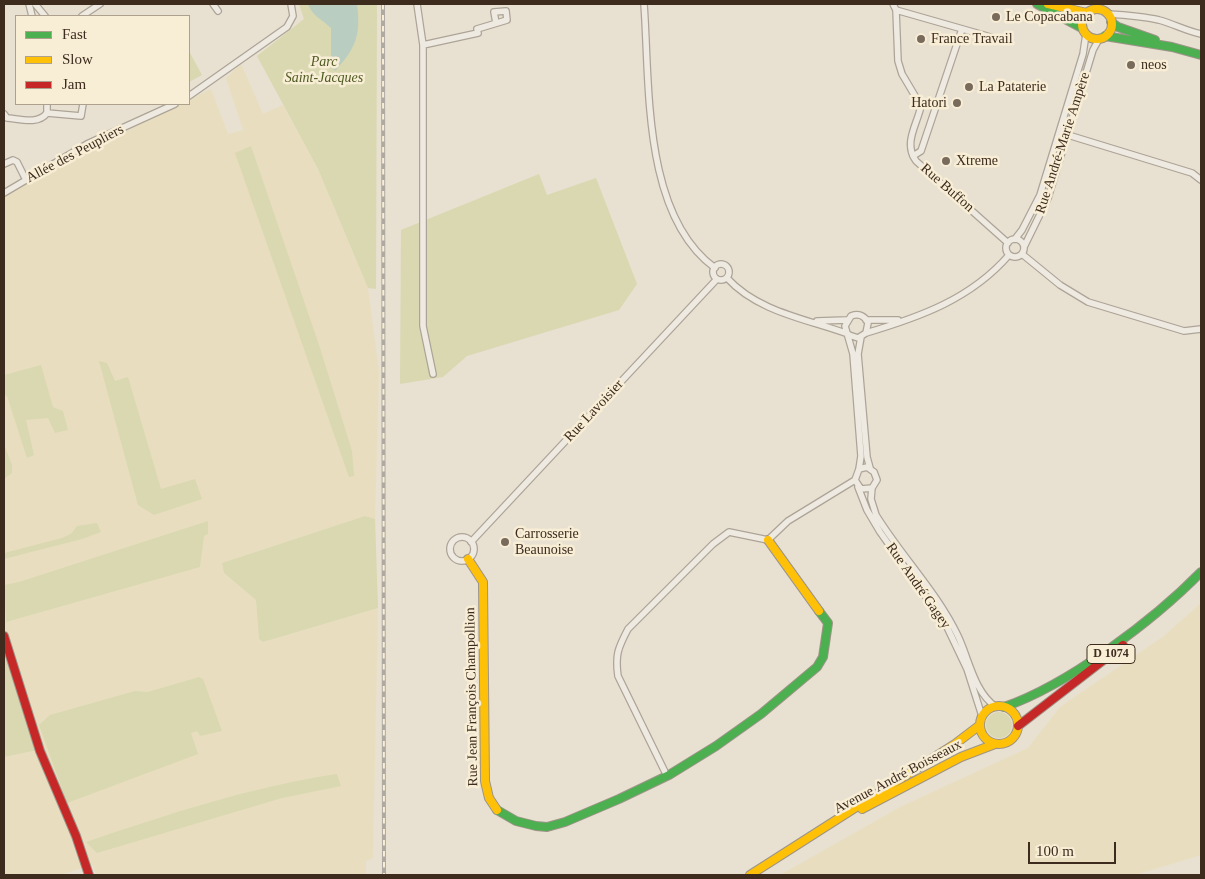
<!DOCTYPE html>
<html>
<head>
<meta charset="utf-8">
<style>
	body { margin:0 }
	#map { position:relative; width:1205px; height:879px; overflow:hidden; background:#e8e0d0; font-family:Georgia,serif }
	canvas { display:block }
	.frame { position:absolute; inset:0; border:5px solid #3d2c1e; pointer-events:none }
	.legend { position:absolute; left:15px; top:15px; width:175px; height:90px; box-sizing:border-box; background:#f8edd5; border:1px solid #ada08c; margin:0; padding:6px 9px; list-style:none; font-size:15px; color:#3d2c1e }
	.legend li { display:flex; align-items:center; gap:10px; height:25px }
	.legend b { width:25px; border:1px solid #ada08c }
	.scale { position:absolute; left:1028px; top:842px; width:88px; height:22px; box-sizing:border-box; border:2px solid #3d2c1e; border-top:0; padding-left:6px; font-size:15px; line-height:18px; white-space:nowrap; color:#3d2c1e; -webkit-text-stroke:4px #f8edd5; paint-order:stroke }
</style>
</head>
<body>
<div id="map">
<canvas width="1205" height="879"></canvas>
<div class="frame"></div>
<ul class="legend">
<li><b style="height:6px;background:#4caf50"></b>Fast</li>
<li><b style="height:6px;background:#ffc107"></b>Slow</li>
<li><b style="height:6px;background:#c62828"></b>Jam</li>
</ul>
<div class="scale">100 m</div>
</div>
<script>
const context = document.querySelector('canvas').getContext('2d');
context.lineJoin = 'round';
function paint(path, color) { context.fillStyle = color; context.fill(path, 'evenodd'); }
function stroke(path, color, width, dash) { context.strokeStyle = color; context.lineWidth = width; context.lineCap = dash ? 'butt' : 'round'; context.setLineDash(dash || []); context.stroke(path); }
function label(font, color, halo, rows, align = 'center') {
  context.font = font + ' Georgia,serif'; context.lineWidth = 5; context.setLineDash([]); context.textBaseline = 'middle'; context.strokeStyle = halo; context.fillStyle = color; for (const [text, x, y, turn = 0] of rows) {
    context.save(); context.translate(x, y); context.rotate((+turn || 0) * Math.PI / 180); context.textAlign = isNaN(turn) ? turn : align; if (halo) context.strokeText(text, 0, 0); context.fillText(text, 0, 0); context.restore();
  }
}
paint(new Path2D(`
	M241,64L263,114L283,105L318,169L368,288L379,372L375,519L365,516L222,563L224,573L256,600L259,639L263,642L378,608L373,858L366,861V875H96L93,865L60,875H4V757L38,750L4,630V197L78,154L182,104H189V100L211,89L228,134L243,130L226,78Z
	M1201,603V855L1135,875H780L902,806L1028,748L1060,707L1164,636Z`), '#e8debf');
paint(new Path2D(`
	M299,4H377L376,289L368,288L318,169L257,56L304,19Z
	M189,51L202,75L189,82Z
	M251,146L320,348L352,451L354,476L349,477L235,153Z
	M539,174L547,195L596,178L637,284L619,310L467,356L443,377L400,384L401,230Z
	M99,361L107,363L115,381L128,377L161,489L195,479L202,499L154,515L138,505Z
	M41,365L53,407L63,411L68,430L55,433L48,418L26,420L34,455L27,458L7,396L4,395V375Z
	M4,444L12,465V473L4,479Z
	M365,516L375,519L378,608L263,642L259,639L256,600L224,573L222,563Z
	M208,521V534L204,536L200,567L6,622L4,585L19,582Z
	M97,523L101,532L82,539L4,559V553L62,538L72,533L77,526Z
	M4,630L38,750L4,757Z
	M199,677L203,679L222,731L200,736L197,731L191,733L198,754L67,803L39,725L50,715L135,691L148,692Z
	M986 725a13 13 0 1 1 26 0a13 13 0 1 1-26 0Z
	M337,774L341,786L282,798L97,853L86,842C169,814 250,787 337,774Z`), '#d9d8b1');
paint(new Path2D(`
	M308,4H357C361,35 356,48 335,71L331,66V28C323,20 312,16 308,4Z`), '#bacdc1');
const street = new Path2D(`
	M29,4L32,16
	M35,4L45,16
	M213,4L218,11
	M417,4L423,45V326L433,374
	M644,4C650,84 642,215 715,268
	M893,4L896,10L898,61L902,74L921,106C917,125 903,143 916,161L1008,243
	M896,10L1001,40
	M1107,14C1125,15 1142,16 1159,20C1174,24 1186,31 1201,34
	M82,16L100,4
	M423,45L478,33L477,29L507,20L506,11L494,12L496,23
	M189,96L287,27L293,16L291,4
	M47,113L81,116L83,104
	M47,113V104
	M4,114L7,118C20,119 38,125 47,113
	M1068,135L1192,173L1201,180
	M913,156L921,151L962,29
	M4,164L13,160L17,162L26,180
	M4,193L87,144L175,104
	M1006 248a9 9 0 1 1 18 0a9 9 0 1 1-18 0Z
	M1015,239L1022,230L1040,195L1083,54L1086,34
	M1024,247L1048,198L1093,50L1099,39
	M1022,254L1060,285L1088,302L1184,331L1201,329
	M713 272a8 8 0 1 1 16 0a8 8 0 1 1-16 0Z
	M727,278C758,312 807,319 848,334
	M866,320H898
	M817,321L847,320
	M866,333C920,317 971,299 1009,255
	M849,335L858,338L866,333L868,323C865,316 859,313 851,316L845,326L853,354L861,456L859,469L855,480L861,489L872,488L877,480L874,472L867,467L859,469
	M861,337L858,354L867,457L870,468
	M858,487L867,510L880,532L947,627L967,669L982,716
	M872,488L871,499L876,515C902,557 937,592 958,636C969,659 974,692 996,707
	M450 549a12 12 0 1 1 24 0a12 12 0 1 1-24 0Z
	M471,542L717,279
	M666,774L618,676C615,655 618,648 628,629L713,544L729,532L768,540L788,521L855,480`);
const fast = new Path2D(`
	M1037,4L1082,28
	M1111,22L1118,27L1155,40
	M1105,36L1172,47L1201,55
	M1004,707C1068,685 1154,620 1201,572
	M497,810L516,821L536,826L547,827L565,822L619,799L669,775L716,746L761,714L817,667L823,657L828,623L819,611`);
const slow = new Path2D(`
	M1048,4L1087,13
	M1082 24a15 15 0 1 1 30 0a15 15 0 1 1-30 0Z
	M768,540L819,611
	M468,559L483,582L485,781L489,798L497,810
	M980 725a19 19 0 1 1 38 0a19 19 0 1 1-38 0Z
	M862,809L961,757L995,744
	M750,875L955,744L980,725`);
const jam = new Path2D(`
	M4,636L40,751L76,836L89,875
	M1018,726L1123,645`);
stroke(street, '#ada498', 8);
stroke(fast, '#9d9488', 10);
stroke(slow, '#9d9488', 10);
stroke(jam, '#9d9488', 10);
stroke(street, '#efeae1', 5.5);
stroke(fast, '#4caf50', 8);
stroke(slow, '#ffc107', 8);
stroke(jam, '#c62828', 8);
const rail = new Path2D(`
	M383,4L384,875`);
stroke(rail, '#aeaaa1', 4);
stroke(rail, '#f8edd5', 2, [5.5]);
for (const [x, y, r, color] of [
	[996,17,5,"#796b5c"],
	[921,39,5,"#796b5c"],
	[1131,65,5,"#796b5c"],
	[969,87,5,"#796b5c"],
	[957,103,5,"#796b5c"],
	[946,161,5,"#796b5c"],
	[505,542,5,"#796b5c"]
]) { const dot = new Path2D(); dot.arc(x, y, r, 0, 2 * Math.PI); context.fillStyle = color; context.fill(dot); stroke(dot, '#f8edd5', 2); }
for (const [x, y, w] of [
	[1111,654,48]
]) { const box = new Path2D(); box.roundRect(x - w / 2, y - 9.5, w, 19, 4); context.fillStyle = '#f8edd5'; context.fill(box); stroke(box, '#3d2c1e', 1); }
label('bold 12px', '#3d2c1e', null, [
	["D 1074",1111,654]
]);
label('14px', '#3d2c1e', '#f8edd5', [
	["Le Copacabana",1006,17],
	["France Travail",931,39],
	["neos",1141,65],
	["La Pataterie",979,87],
	["Hatori",947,103,"right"],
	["Xtreme",956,161],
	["Carrosserie",515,534],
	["Beaunoise",515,550]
], 'left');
label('italic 14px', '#4f5b23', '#f8edd5', [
	["Parc",324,62],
	["Saint-Jacques",324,78]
]);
label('14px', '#3d2c1e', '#f8edd5', [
	["Rue André-Marie Ampère",1063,143,-72],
	["Allée des Peupliers",75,154,-28],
	["Rue Buffon",947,188,41],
	["Rue Lavoisier",594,411,-47],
	["Rue André Gagey",918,586,55],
	["Rue Jean François Champollion",472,697,-91],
	["Avenue André Boisseaux",898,777,-28]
]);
</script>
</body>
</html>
